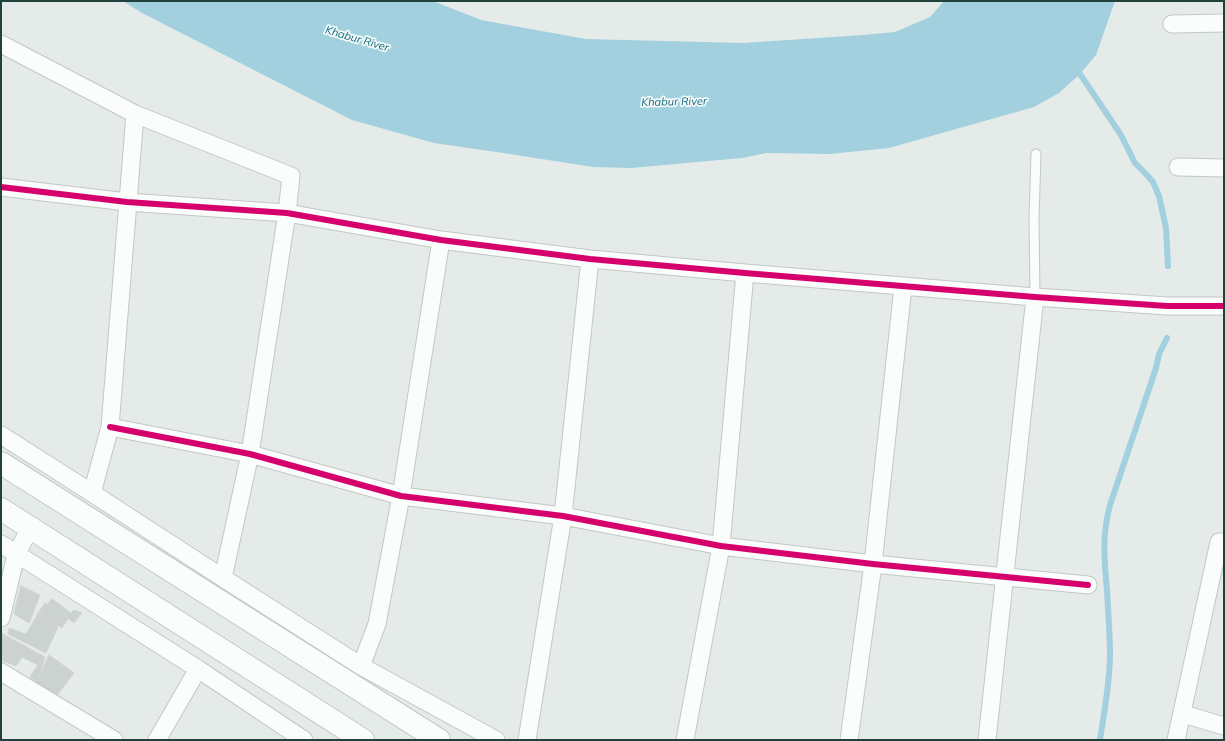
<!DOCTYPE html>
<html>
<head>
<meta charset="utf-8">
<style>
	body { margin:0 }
	#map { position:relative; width:1225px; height:741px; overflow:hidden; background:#e5ebe9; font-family:Mulish,sans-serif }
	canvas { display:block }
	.frame { position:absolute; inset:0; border:2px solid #20413c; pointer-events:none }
</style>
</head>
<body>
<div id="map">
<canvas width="1225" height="741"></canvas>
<div class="frame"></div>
</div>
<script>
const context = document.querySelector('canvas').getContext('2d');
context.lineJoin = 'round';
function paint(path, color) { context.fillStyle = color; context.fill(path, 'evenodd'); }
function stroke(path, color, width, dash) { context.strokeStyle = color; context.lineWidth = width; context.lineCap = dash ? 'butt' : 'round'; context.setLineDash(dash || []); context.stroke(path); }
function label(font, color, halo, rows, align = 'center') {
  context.font = font + ' Mulish,sans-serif'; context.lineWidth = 3.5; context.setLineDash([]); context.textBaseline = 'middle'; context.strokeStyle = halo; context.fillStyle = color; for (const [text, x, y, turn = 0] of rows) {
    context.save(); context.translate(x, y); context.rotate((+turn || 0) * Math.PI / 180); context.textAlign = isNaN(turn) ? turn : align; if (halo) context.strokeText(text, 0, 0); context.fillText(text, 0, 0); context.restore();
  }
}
paint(new Path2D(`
	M123,1H433L481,20L586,39L743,43L863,35L895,32L930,17L944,1H1115L1096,55L1080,74L1059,93L1034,107L889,148L830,154L767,153L742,158L631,168L593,167L503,153L434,143L352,120L142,13Z`), '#a2d0de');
stroke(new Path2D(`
	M1076,68L1121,135L1135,163L1146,174L1153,182L1159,196L1166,228L1168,266
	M1100,740C1104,712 1110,683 1110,655C1110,633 1108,611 1107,590C1104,559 1102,535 1110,505L1156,368L1159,354L1167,338`), '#a2d0de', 6);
const building = new Path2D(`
	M21,586L40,595L29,623L14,614Z
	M52,599L71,613L74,610L82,613L74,623L48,604Z
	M45,603L68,618L62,628L38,614Z
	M38,614L58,627L46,653L8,634L9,628L26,634Z
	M1,633L45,657L37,683L30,677L38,665L22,657L16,666L1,660Z
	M49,655L74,673L57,695L37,683Z`);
paint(building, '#ccd2d0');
stroke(building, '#ced4d2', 1);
const service = new Path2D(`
	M1035,297L1034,219L1036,154`);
const minor = new Path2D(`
	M1172,24L1224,23
	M1,44L135,114L291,176L287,213L250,454L223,578
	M1178,167L1224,168
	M1,187L127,202L287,213L441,240L590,259L745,273L1035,297L1167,306H1224
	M110,427L250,454L401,496L563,516L721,546L873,564L1088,585
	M1,435L92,493L223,578L361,666L496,740
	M92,493L110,427L135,114
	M1,544L198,669L304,740
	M1,618L16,555L30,528
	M361,666L377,624L401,496L441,240
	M1,672L114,740
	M1183,714L1224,726
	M157,740L198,669
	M527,740L563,516L590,259
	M685,740L721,546L745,273
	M849,740L873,564L903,287
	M987,740L1035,297
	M1176,740L1219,542H1224`);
const secondary = new Path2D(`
	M1,463L439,740
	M1,509L363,740`);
stroke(service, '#c2c8c6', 11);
stroke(minor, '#c2c8c6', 19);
stroke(secondary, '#c0c9c6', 24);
stroke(service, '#fbfcfc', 9);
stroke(minor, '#fbfcfc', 17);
stroke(secondary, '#fbfcfc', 22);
stroke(new Path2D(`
	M1,187L127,202L287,213L441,240L590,259L745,273L1035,297L1167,306H1224
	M110,427L250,454L401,496L563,516L721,546L873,564L1088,585`), '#d6006c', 6);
label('italic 11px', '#136784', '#f3faf7', [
	["Khabur River",357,39,16],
	["Khabur River",674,102,-1]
]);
</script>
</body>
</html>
